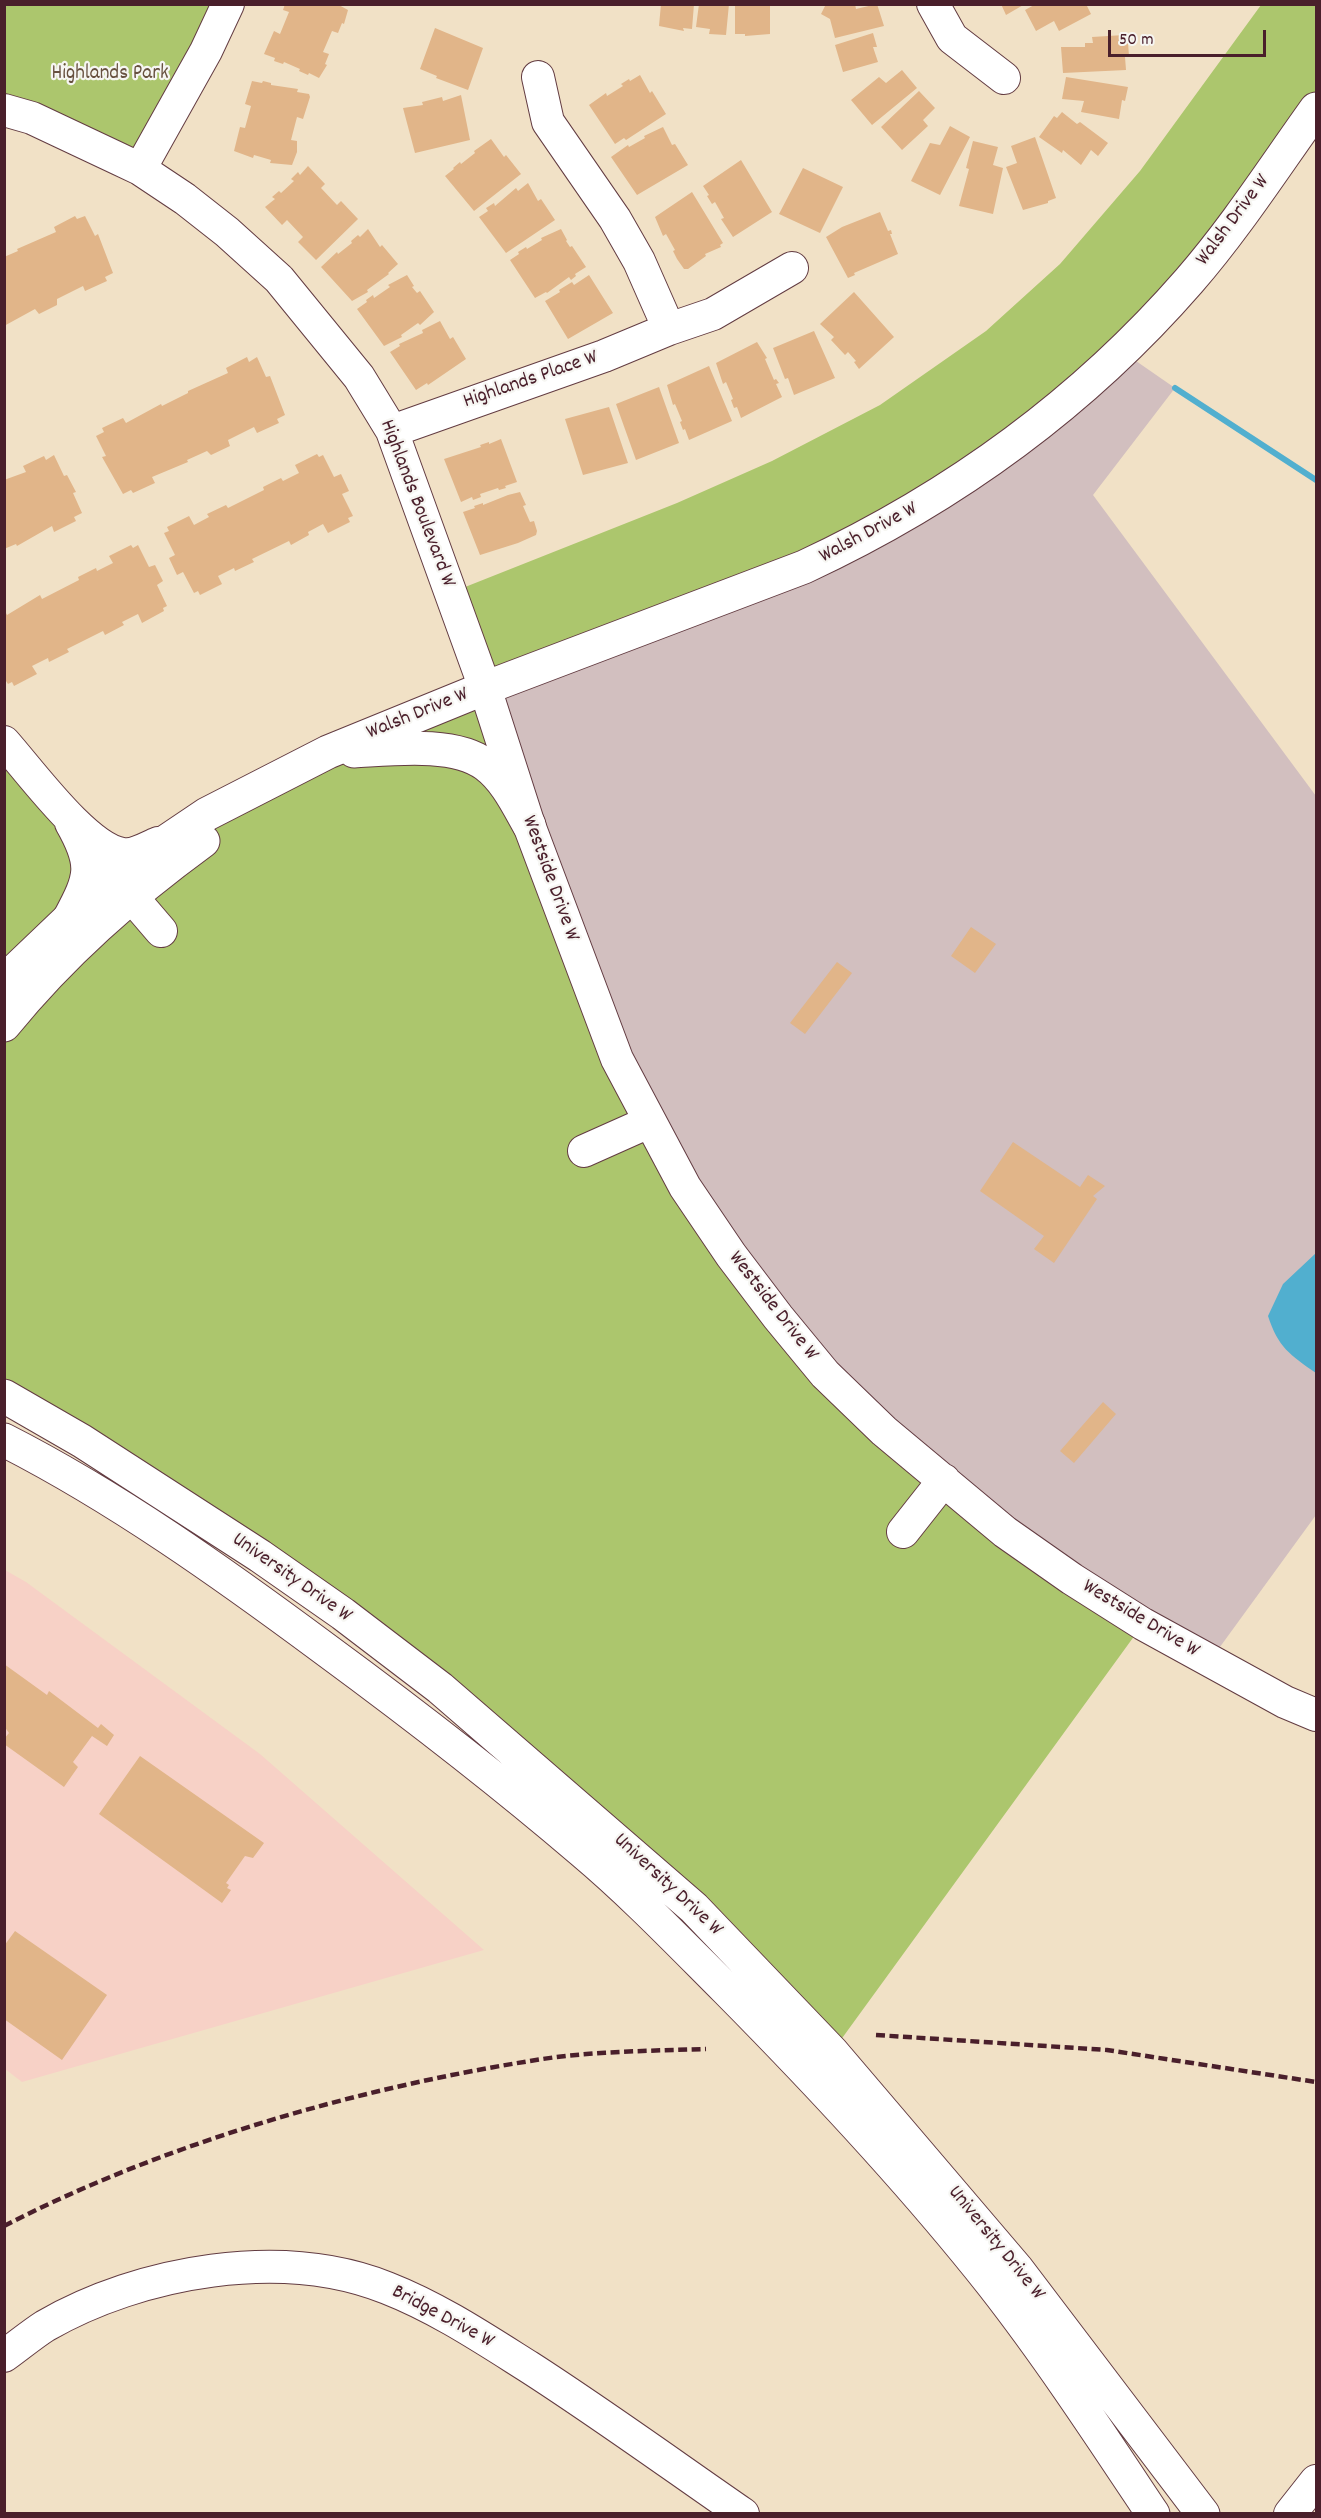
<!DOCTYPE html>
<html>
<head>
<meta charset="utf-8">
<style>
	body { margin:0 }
	#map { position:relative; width:1321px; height:2518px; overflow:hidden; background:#f1e1c6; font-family:Dekko,sans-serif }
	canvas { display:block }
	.frame { position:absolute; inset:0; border:6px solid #4a1f2b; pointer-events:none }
	.scale { position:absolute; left:1108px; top:30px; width:158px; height:27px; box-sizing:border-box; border:3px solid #4a1f2b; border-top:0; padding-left:8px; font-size:18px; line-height:21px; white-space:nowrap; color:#4a1f2b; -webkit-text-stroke:4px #f6f6f2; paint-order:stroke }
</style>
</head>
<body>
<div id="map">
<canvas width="1321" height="2518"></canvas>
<div class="frame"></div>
<div class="scale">50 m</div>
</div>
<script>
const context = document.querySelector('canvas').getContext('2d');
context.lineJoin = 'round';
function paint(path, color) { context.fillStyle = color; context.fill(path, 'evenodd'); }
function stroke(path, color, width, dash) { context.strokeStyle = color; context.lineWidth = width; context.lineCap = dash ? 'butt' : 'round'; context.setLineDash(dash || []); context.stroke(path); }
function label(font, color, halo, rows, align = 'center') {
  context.font = font + ' Dekko,sans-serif'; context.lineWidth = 4.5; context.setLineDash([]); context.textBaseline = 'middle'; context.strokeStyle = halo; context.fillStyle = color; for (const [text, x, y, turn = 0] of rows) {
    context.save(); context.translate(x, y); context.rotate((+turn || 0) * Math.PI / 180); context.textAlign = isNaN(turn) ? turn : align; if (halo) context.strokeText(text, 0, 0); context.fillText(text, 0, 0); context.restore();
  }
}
paint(new Path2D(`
	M5,1570L26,1582L260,1754L484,1950L22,2082L5,2069Z`), '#f7d1c6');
paint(new Path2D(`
	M1123,352L1175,388L1093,495L1316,796V1515L1209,1662L884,1431L685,1187L485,688Z`), '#d2bfbf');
paint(new Path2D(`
	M4,5H228L140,169L5,110Z
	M1261,5H1316V109L1190,280L916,510L485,688L617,1058L825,1374L1143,1624L832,2052L527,1762L5,1396L4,742L122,884L159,855L484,688L450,593L677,503L772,461L880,405L986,331L1060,264L1140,171Z`), '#acc66d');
paint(new Path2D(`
	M1316,1253V1373C1290,1355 1278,1347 1268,1316L1283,1284Z`), '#51afcf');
stroke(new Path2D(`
	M1175,388L1316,480`), '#51afcf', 6);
paint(new Path2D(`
	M285,4H337L348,10L344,24L342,23L338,33L332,31L323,52L329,54L325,64L327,65L319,78L309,73L308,75L299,71L300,69L284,62L283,64L274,61L275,58L264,54L274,31L280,34L289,12L283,10Z
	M661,4H694L692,29L683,28L684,31L659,26Z
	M699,4H729L726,35L709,34L710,29L696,27Z
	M735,4H770V34L745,36V34H735Z
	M826,4H855L856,9L877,4L884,26L835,38L830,19L821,14Z
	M1001,4H1025L1006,15Z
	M1036,4H1086L1091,14L1059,31L1054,21L1036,31L1025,10Z
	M435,28L483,48L468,90L436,78L437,76L420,69Z
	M873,33L877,47H873L878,62L843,72L835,45Z
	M1124,35V43H1128L1129,56L1125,57L1126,70L1063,73L1061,47H1085V43H1093L1092,37Z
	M902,70L917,88L872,125L851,100L879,77L886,83Z
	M640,75L650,93L652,91L666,114L626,140L624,138L615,144L589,105L606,93L607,96L623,86L621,84L629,79L630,81Z
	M1066,77L1128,87L1125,101L1122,100L1119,119L1081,112L1084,101L1062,99Z
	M252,81L262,83L263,81L271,83V85L298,89L297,92L309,94L310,97L303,119L297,117L291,140L297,141V152L292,165L270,163L271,160L254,155L253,158L234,151L240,127L245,128L251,106L245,104Z
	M919,91L935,108L923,120L928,126L902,150L881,127Z
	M461,95L470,140L415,153L403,108L423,105L422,102L442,97L443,101Z
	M1062,112L1077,124L1080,122L1108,143L1098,156L1091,150L1081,165L1063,150L1062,153L1039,137L1054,116L1057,118Z
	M950,126L970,137L940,195L911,181L930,143L940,145Z
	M663,127L672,145L675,144L688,165L637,195L611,157L628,145L629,147L645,138L644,136Z
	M1035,137L1056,198L1048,201V203L1023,210L1006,167L1017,163L1011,146Z
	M491,139L504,157L506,155L521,174L474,211L445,176L454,169L453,168L460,162L461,164L475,153L474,151Z
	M973,141L998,147L993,165L1003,168L993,214L959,206L969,169L966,168Z
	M741,160L772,212L733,237L721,219L724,218L715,202L712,204L707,196L709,195L703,186Z
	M308,166L325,184L321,188L337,205L341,201L358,219L316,260L298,242L303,237L287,220L282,225L265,207L275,199L272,197L279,191L281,193L294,181L291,179L298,172L300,175Z
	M803,168L843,187L820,233L779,214Z
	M528,183L538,201L541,199L555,220L506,253L479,217L488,211L486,208L494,203L495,206L516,188L518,191Z
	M692,192L723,243L720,245L721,247L705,254L706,256L688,269H684L677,259L673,251L675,250L666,234L663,236L655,217Z
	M880,212L888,231L891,230L892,234H890L898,254L854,273L855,275L848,278L826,237L842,227Z
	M75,216L77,219L85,216L95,236L98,234L113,273L105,277L107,281L85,291L83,286L57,299V305L39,314L35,309L4,326V257L18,251L17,249L56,232L54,227Z
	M368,229L380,247L382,245L398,264L388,273L389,274L367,290L368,292L352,301L321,267L337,252L338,254L352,243L351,241L358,235L360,237Z
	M561,229L567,240L566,241L570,247L572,246L586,267L575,274L576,276L571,280L569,277L547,293L546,292L535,298L510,260L519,254L518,252L526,247L527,249L542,240L541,238Z
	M407,275L414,286L412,287L417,293L420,291L434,312L420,325L418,323L401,335L402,337L384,346L357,309L367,302L366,300L373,295L374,298L390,287L388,285Z
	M589,275L613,313L568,339L545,301L560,292L559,290L572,282L574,285Z
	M854,292L894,337L859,369L854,362L856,361L848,352L845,355L831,340L834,337L820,324Z
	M440,321L450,339L453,337L466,359L428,385L427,383L416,390L390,352L400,346L399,344L423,333L422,330Z
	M814,331L835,378L794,395L788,378L785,379L773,348Z
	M757,342L767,358L765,359L774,380L776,379L779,383L776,384L782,397L741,418L737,407L734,408L731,400L733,399L726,382L723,384L716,363Z
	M247,357L249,362L257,357L266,377L270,376L285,415L277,419L279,423L257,433L254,427L228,440L230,446L211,455L207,451L187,460L188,462L152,477L155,483L133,493L131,490L123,494L102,457L106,456L96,436L104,432L102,428L123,418L126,423L161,404L162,406L188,393V391L228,373L226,368Z
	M709,366L732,421L689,440L685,429L683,430L680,422L682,421L675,404L673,405L667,385Z
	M659,387L679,443L636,460L616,404Z
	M609,407L628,463L583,475L565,419Z
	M501,439L517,482L505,486L506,488L499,490L498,488L480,494L481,497L473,500L472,497L461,502L444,459L481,447L480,445L489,442V444Z
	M317,454L319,457L323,455L334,477L341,474L349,491L342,494L353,516L348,518L350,522L328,533L323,524L308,532L309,535L291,545L289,541L252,559L254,562L235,571L234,568L218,576L222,584L200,595L198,591L194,593L183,572L177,575L169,558L175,555L164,533L169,531L167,527L189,516L194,525L209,517L207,514L226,505L228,508L264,490L263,487L281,478L283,481L299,473L295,465Z
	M54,455L64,476L67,475L76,492L73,493L82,513L74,517L76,521L54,532L52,526L17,546L16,544L4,549V480L26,472L23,466L44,456L46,460Z
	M520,492L526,505L523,506L530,522L534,521L537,531L536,535L518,543L480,555L463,512L475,508L474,506L483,503V505L508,495Z
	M131,545L133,548L138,545L149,567L155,565L163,581L157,585L167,606L163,608L164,611L142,623L138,614L122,622L124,625L105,635L103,631L67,649L69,652L49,662L48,658L32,666L37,674L14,686L12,682L8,684L4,678V609L7,615L40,595L42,599L79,580L78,577L96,568L97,571L113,563L109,556Z
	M971,927L996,944L975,973L951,956Z
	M837,962L852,973L805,1034L790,1023Z
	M1013,1142L1080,1187L1088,1175L1105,1186L1093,1196L1097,1199L1054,1263L1034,1249L1044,1236L980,1191Z
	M1103,1402L1116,1414L1074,1463L1060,1451Z
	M4,1664L47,1695L49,1691L98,1728L101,1724L114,1735L107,1746L92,1736L73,1762L78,1767L64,1787L4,1744V1739L9,1733L4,1726Z
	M140,1756L264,1843L253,1858L245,1856L226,1883L229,1885L227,1888L231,1890L222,1903L99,1814Z
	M15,1931L107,1995L62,2060L4,2019V1946Z`), '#e1b589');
const minor = new Path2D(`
	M933,4L952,38L1004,78
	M538,77L548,122L615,219L639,261L669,329
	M4,110L32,118L119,159L140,169L185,199L227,232L279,279L359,377L392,431L485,688L529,825L617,1059L685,1187L731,1255L778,1317L825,1374L884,1431L1005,1532L1072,1579L1143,1624L1285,1702L1316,1715
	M140,169L206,51L228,4
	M392,431L604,356L669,329L713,314L792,268
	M4,742C30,771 86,849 123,854C134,856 148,847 158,843
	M131,896L161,931
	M69,918C91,877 95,865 71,823
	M584,1151L649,1122
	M903,1532L944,1480
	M4,2356C18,2346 31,2335 45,2326C140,2271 282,2246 387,2288C438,2308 483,2338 529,2367C602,2414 672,2465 743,2514
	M1290,2514L1316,2481`);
const major = new Path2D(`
	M354,751C391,749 455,741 486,765C506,780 517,804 529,825
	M4,981L112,878L207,814L328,752L485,688L804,567C952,498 1082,404 1189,281C1236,227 1275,166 1316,109
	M4,1025C63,953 128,896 203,841
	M4,1396L82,1441L260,1556L343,1614L440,1688L694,1908L832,2052L1017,2269L1203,2514
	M4,1440C116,1497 224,1574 325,1649C412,1713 499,1780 582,1851C632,1893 679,1942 726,1989C819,2083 911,2181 993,2285C1050,2358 1101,2436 1153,2514`);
stroke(minor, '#633c42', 34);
stroke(major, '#633c42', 35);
stroke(minor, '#fff', 32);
stroke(major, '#fff', 33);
stroke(new Path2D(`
	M876,2035L1107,2050L1316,2082
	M4,2226C163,2144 354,2089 530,2061C588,2051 648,2051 706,2049`), '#4a1f2b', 4.5, [9, 4.5]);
label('21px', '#67513f', '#f6f6f2', [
	["Highlands Park",110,75]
]);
label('21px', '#4a1f2b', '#f6f6f2', [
	["Walsh Drive W",1234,221,-53],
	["Highlands Place W",531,381,-19],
	["Highlands Boulevard W",416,504,69],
	["Walsh Drive W",869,534,-28],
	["Walsh Drive W",418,715,-22],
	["Westside Drive W",549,879,70],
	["Westside Drive W",772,1307,52],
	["University Drive W",291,1579,35],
	["Westside Drive W",1140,1620,31],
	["University Drive W",667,1886,43],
	["University Drive W",995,2244,51],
	["Bridge Drive W",442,2318,28]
]);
</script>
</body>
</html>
